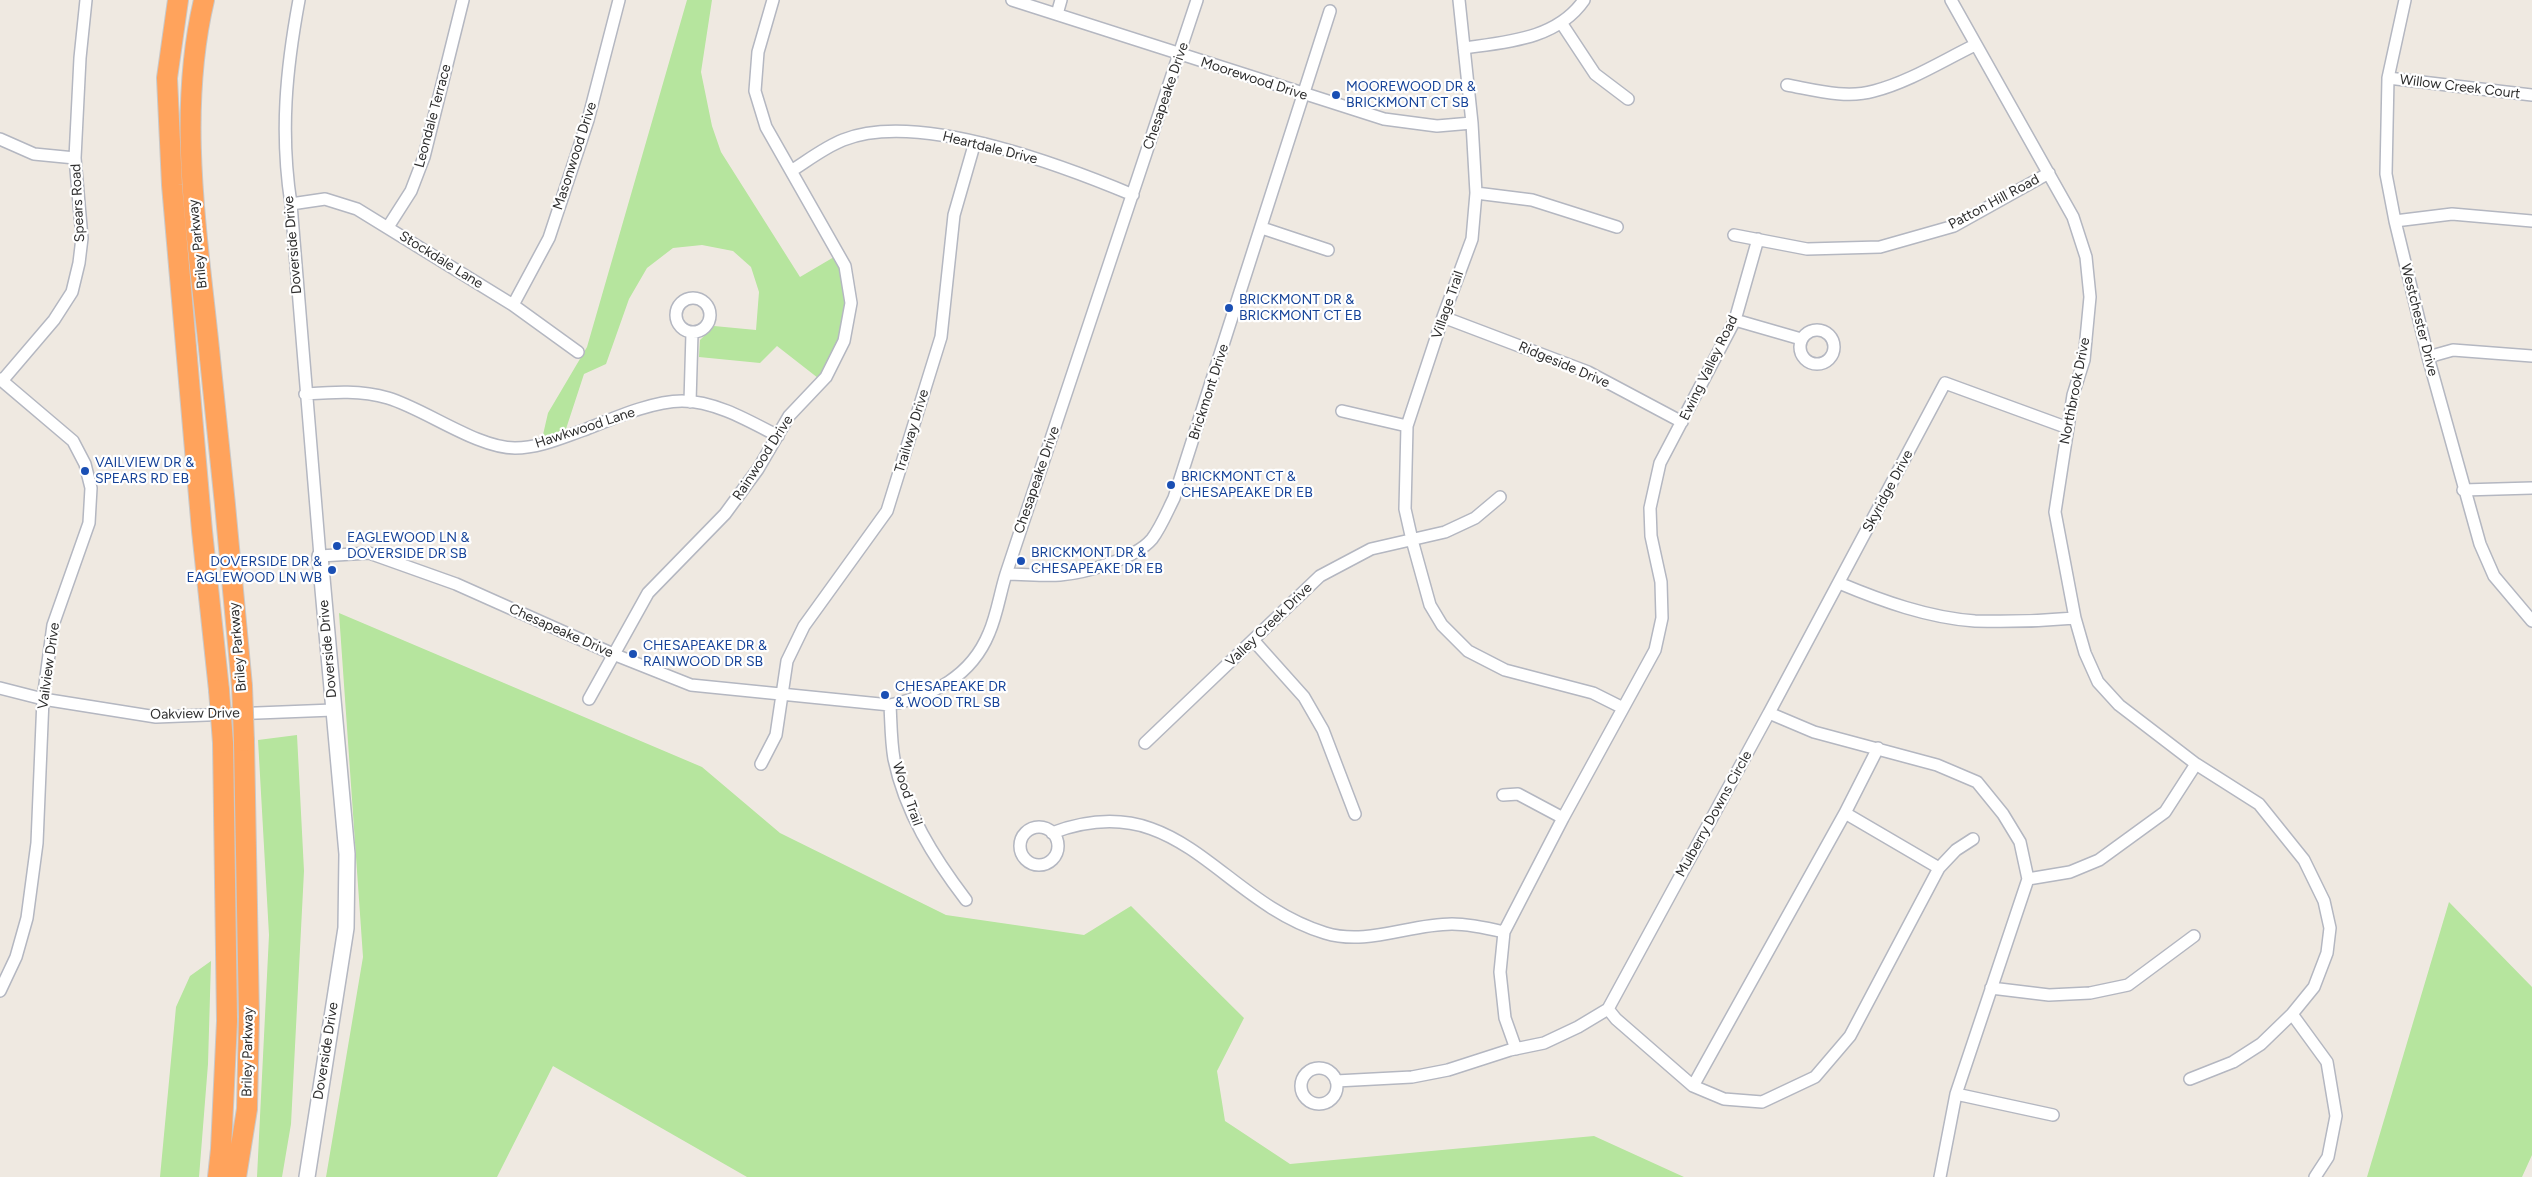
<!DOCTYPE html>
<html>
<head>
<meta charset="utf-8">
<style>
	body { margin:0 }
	canvas { display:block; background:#efe9e1 }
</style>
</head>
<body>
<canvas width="2532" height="1177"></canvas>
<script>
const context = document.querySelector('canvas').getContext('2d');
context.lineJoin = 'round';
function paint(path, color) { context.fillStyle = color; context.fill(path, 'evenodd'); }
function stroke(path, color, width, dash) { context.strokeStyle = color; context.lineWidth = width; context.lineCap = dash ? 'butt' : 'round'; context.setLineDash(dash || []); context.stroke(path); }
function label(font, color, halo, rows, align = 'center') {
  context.font = font + ' Figtree,sans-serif'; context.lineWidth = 4.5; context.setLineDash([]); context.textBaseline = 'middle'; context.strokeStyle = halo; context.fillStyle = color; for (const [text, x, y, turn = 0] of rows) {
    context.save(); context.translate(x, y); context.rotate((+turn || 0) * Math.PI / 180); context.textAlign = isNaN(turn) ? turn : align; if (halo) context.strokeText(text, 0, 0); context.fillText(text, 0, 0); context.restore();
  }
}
paint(new Path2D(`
	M687,0H712L701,72L712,126L721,152L800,277L834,257C841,266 842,275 843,286C849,324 839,347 818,378L777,346L760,363L699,357L700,340L714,326L756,330L759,292L751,267L733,251L702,245L673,248L647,268L629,299L606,364L584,374L565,432L542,439L548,413L587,347Z
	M339,613L702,767L780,833L946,915L1084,935L1131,906L1244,1018L1217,1071L1225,1121L1290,1164L1594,1136L1684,1177H747L553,1066L497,1177H326L363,957Z
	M297,735L304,871L291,1124L282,1177H257L269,935L258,740Z
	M2449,902L2532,987V1155L2522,1177H2367Z
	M211,961L208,1064L199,1177H160L176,1007L190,976Z`), '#b6e59e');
const street = new Path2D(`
	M299,0C286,70 280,133 291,204L320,556L369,553L456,584L613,654L691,685L890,705C933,695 971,677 989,633C997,615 1000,593 1006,574L1197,0
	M1012,0L1384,119L1437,126L1472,123
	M1459,0L1472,123L1476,193L1472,239L1443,317L1407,426L1405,509L1412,540L1430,605L1442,625L1468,651L1505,670L1593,693L1623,708
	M1951,0L2073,217L2086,257L2090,297L2084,360L2073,395L2055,512L2075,618L2085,653L2098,682L2119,705L2196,764L2259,804L2304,860L2324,901L2330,928L2327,953L2314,987L2292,1014L2261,1044L2233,1062L2190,1079
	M2405,0L2388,78L2386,174L2395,221L2428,357L2480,544L2494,576L2532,621
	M1057,14L1061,0
	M1562,24L1595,74L1628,99
	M1464,48C1507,42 1557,39 1584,0
	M2388,78L2532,95
	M1787,85C1815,90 1846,99 1874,91C1909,82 1942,61 1975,45
	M0,139L34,154L75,158
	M791,171C807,161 825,147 843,140C918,110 1061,165 1133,195
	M1476,193L1532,200L1617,227
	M291,204L325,199L357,209L513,305L578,352
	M2395,221L2452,214L2532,221
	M388,227L411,191L424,157L463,0
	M1262,228L1328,250
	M1734,235L1807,249L1880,247L1954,226L2049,173
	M676 315a17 17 0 1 1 34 0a17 17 0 1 1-34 0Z
	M513,305L549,238L588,120L619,0
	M1443,317L1588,372L1682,422
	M1735,320L1801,339
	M1800 347a17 17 0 1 1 34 0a17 17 0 1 1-34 0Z
	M2428,357L2453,350L2532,356
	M0,379L73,441L85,464L91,488L89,523L53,625L43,699L37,843L27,918L16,957L0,991
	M2,381L54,320L72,292L79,263L82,238L75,158L80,58L86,0
	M305,394C334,392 360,390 388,398C425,409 477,448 515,448C539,448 561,438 584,430C612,419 652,401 682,401C715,401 749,421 778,436
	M690,402L692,333
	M1342,411L1407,426
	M2463,490L2532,488
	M1006,574C1024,574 1042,576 1060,575C1085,573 1135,559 1152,539C1161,527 1167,512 1174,498L1330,11
	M1839,583C1882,601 1929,618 1975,621C2009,622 2042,621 2075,618
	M1253,640L1304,697L1323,730L1355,814
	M0,688L43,699L156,717L333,710
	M589,699L648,593L725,514L758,469L789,416L826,377L844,341L851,303L845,266L766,127L755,91L758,52L773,0
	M890,705C891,723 891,742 894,759C905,812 934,858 966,900
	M1769,713L1945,383L2068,428
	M1145,743L1320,576L1371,549L1445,532L1475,518L1500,497
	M1878,748L1845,813L1939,868
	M761,764L776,735L787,661L804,626L887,511L941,337L954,215L975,142
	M1503,795L1518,794L1563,818
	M1020 846a19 19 0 1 1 38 0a19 19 0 1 1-38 0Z
	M1052,833C1179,785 1218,900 1325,933C1367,946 1409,924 1452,924C1469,924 1487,928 1504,932
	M2028,879L2070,872L2099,860L2165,812L2196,764
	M1991,988L2049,995L2090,993L2128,985L2194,936
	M2292,1014L2327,1062L2336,1116L2328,1157L2315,1177
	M1516,1049L1505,1018L1500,972L1504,932L1563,818L1655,650L1662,618L1661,582L1651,536L1650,508L1660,463L1735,320L1758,239
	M1301 1086a18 18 0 1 1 36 0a18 18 0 1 1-36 0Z
	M1336,1081L1412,1077L1448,1070L1510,1050L1544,1043L1578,1027L1608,1009
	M1693,1086L1845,813
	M1956,1094L2053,1115
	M1940,1177L1956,1094L2028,879L2020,842L2003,814L1977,782L1937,765L1814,732L1769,713L1608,1009L1616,1019L1693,1086L1724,1099L1762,1102L1815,1077L1850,1036L1939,868L1956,850L1973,839`);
const secondary = new Path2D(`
	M307,1177L346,928L347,854L320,556`);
const highway = new Path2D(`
	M178,0L167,78L172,185L202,531L219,690
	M204,0C177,115 197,233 209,349C221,461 232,574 242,686
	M218,1177L221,1149L227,1021L223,743
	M236,1177L247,1109L249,1017L244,741`);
stroke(street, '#b4b7c1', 14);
stroke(secondary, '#b4b7c1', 18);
stroke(highway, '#c9c9c9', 22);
stroke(street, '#fff', 11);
stroke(secondary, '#fff', 15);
stroke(highway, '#ffa35c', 20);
const highwayBridge = new Path2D(`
	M242,686L244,741
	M219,690L223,743`);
stroke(highwayBridge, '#c9c9c9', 22, []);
stroke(highwayBridge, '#ffa35c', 20);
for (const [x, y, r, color] of [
	[1336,95,5,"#1a4fb4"],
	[1229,308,5,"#1a4fb4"],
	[85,471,5,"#1a4fb4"],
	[1171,485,5,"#1a4fb4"],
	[337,546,5,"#1a4fb4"],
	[1021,561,5,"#1a4fb4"],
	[332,570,5,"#1a4fb4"],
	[633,654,5,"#1a4fb4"],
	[885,695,5,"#1a4fb4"]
]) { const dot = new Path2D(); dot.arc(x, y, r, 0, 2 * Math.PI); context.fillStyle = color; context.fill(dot); stroke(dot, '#fff', 2); }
label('14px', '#2e2e2e', '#fff', [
	["Moorewood Drive",1254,79,18],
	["Willow Creek Court",2460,87,7],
	["Chesapeake Drive",1166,96,-71],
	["Leondale Terrace",433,116,-75],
	["Heartdale Drive",990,148,14],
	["Masonwood Drive",575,156,-72],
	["Patton Hill Road",1994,202,-28],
	["Spears Road",78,203,-93],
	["Briley Parkway",198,244,-96],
	["Doverside Drive",293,245,-95],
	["Stockdale Lane",441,260,32],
	["Village Trail",1448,305,-71],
	["Westchester Drive",2419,320,76],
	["Ridgeside Drive",1564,365,23],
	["Ewing Valley Road",1709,368,-64],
	["Northbrook Drive",2075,391,-79],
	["Brickmont Drive",1209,392,-72],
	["Hawkwood Lane",585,428,-18],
	["Trailway Drive",912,431,-73],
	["Rainwood Drive",763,458,-57],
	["Chesapeake Drive",1037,480,-71],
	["Skyridge Drive",1888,491,-62],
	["Valley Creek Drive",1269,625,-44],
	["Chesapeake Drive",561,631,24],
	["Briley Parkway",238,647,-95],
	["Doverside Drive",328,649,-95],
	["Vailview Drive",49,666,-82],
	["Oakview Drive",195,714,-1],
	["Wood Trail",907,794,71],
	["Mulberry Downs Circle",1714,814,-61],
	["Doverside Drive",326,1051,-81],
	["Briley Parkway",248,1052,-89]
]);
label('14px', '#164399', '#fff', [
	["MOOREWOOD DR &",1346,87],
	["BRICKMONT CT SB",1346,103],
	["BRICKMONT DR &",1239,300],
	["BRICKMONT CT EB",1239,316],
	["VAILVIEW DR &",95,463],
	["SPEARS RD EB",95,479],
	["BRICKMONT CT &",1181,477],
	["CHESAPEAKE DR EB",1181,493],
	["EAGLEWOOD LN &",347,538],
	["DOVERSIDE DR SB",347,554],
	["BRICKMONT DR &",1031,553],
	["CHESAPEAKE DR EB",1031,569],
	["DOVERSIDE DR &",322,562,"right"],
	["EAGLEWOOD LN WB",322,578,"right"],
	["CHESAPEAKE DR &",643,646],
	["RAINWOOD DR SB",643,662],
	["CHESAPEAKE DR",895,687],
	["& WOOD TRL SB",895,703]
], 'left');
</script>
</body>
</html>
